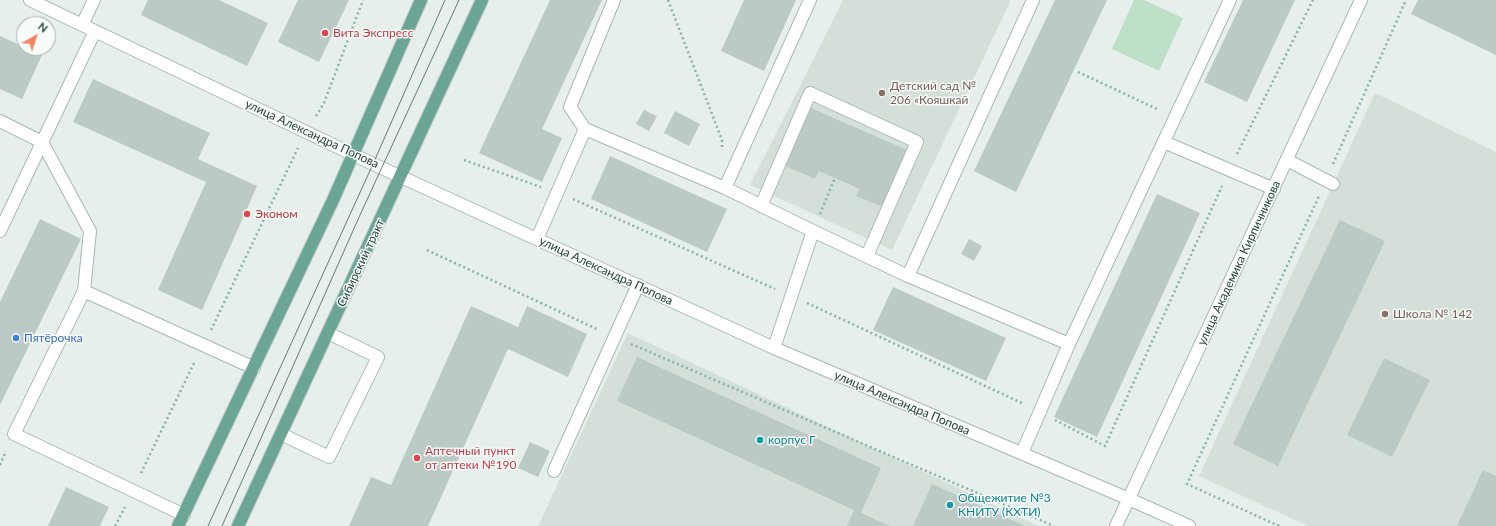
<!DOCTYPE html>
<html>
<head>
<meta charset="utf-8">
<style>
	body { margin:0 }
	#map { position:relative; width:1496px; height:526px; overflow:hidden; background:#e6efeb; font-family:Lato,sans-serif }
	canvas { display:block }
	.north { position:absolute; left:16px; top:16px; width:40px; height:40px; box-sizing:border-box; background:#f7fbf9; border:1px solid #a3b1ad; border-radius:50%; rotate:39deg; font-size:11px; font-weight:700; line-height:16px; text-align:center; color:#24423a }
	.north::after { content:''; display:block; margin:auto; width:14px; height:18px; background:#f4845f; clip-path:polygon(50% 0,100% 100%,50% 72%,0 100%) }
</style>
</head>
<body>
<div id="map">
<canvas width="1496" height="526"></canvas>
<div class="north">N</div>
</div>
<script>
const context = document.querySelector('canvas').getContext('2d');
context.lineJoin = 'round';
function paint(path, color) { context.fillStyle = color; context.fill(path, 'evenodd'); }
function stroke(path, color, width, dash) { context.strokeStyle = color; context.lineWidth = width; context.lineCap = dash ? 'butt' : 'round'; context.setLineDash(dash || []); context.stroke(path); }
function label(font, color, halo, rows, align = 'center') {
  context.font = font + ' Lato,sans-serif'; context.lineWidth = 3; context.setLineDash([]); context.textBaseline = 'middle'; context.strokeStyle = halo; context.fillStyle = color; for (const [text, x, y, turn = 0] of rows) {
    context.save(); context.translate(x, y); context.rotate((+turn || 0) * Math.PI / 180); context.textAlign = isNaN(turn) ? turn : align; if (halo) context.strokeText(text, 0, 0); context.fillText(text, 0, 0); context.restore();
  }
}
paint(new Path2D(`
	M843,0H1011L892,250L750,185Z
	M1375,93L1496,152V526H1308L1199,476Z
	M628,333L1039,526H538Z`), '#d4dfda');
paint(new Path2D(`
	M1134,0H1144L1183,18L1159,71L1112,49Z`), '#bfe0c8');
paint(new Path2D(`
	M148,0H219L268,23L247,66L141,15Z
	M298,0H349L319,62L278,42Z
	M550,0H602L542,129L562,138L542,182L479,153Z
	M744,0H796L764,71L721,51Z
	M1055,0H1107L1016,192L974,171Z
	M1243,0H1295L1247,102L1204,82Z
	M1418,0H1496V55L1411,14Z
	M0,36L42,55L22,99L0,89Z
	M93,79L210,133L198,159L257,186L202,310L158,290L206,182L73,122Z
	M811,108L909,151L883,207L856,196L860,189L819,171L815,179L785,166Z
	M644,110L657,116L649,131L636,124Z
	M675,111L700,124L689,146L664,133Z
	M610,156L727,209L707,252L591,199Z
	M1157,194L1200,213L1097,437L1054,417Z
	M40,219L81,239L0,405V302Z
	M1340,220L1385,241L1278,466L1233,444Z
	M969,239L982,246L974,261L961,254Z
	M893,287L1006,338L986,381L873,330Z
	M471,306L518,327L527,306L587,334L568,377L508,349L428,526H349L371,477L391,485Z
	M637,357L881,468L861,513L890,526H847L854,510L617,401Z
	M1384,358L1430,380L1392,457L1347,435Z
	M530,442L550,451L538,477L518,468Z
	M1483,470L1496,476V526H1457Z
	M932,484L1025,526H913Z
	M66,487L109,507L100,526H48Z`), '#bbcac4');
const minor = new Path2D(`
	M30,0L373,164L774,348L1129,499L1189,526
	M82,25L94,0
	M0,121L42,142L90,231L84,291L14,434L184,515
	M585,129L725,188L813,231
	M1164,142L1274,189
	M1287,160L1333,184
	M725,188L810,0
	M761,206L810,93L917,142L867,256
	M0,231L95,31
	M537,239L585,129L570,107L614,0
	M908,276L1033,0
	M84,291L254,368
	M774,348L813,231L908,276L1069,344
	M281,434L329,457L378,357L328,333
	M1022,453L1069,344L1230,0
	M554,471L638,285
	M1116,526L1361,0`);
const major = new Path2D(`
	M178,526L333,200L421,0
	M238,526L482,0`);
stroke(minor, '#a8b8b2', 14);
stroke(major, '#c2cac8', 14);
stroke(new Path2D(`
	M668,0L722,140V147
	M1078,72L1159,110
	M316,116L324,103L363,0
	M1237,154L1313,0
	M464,160L541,187
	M1333,164L1406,0
	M573,199L775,289
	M820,214L835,178
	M427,250L599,330
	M807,303L1024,404
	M211,330L298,148
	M631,344L1054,526
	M1055,420L1105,446L1222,186
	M0,465L6,451
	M141,473L195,361
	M115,526L125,507
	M1279,526L1187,484L1319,196`), '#86b3a5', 2.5, [2, 3]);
stroke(minor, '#fff', 12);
stroke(major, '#6aa596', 12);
stroke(new Path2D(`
	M208,526L373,164L445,0
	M222,526L360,215L459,0`), '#5f7d75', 1);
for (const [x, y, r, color] of [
	[325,33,4,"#e0444e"],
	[882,93,4,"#8d6e63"],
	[247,214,4,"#e0444e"],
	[1385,314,4,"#8d6e63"],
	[16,338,4,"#3f7fe0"],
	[760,440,4,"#0f9aa8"],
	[417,458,4,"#e0444e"],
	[950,505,4,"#0f9aa8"]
]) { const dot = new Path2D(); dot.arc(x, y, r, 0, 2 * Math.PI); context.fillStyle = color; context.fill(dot); stroke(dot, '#f7fbf9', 1.5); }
label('12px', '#be3a42', '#f7fbf9', [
	["Вита Экспресс",333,33],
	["Эконом",255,214],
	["Аптечный пункт",425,451],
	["от аптеки №190",425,465]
], 'left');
label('12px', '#785e54', '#f7fbf9', [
	["Детский сад №",890,86],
	["206 «Кояшкай",890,100],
	["Школа № 142",1393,314]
], 'left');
label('12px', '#24423a', '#f7fbf9', [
	["улица Александра Попова",312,134,25],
	["Сибирский тракт",361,263,-65],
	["улица Академика Кирпичникова",1239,263,-65],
	["улица Александра Попова",606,271,25],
	["улица Александра Попова",902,403,23]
]);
label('12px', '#366cbe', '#f7fbf9', [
	["Пятёрочка",24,338]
], 'left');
label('12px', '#0d838f', '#f7fbf9', [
	["корпус Г",768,440],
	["Общежитие №3",958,498],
	["КНИТУ (КХТИ)",958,512]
], 'left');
</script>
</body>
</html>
